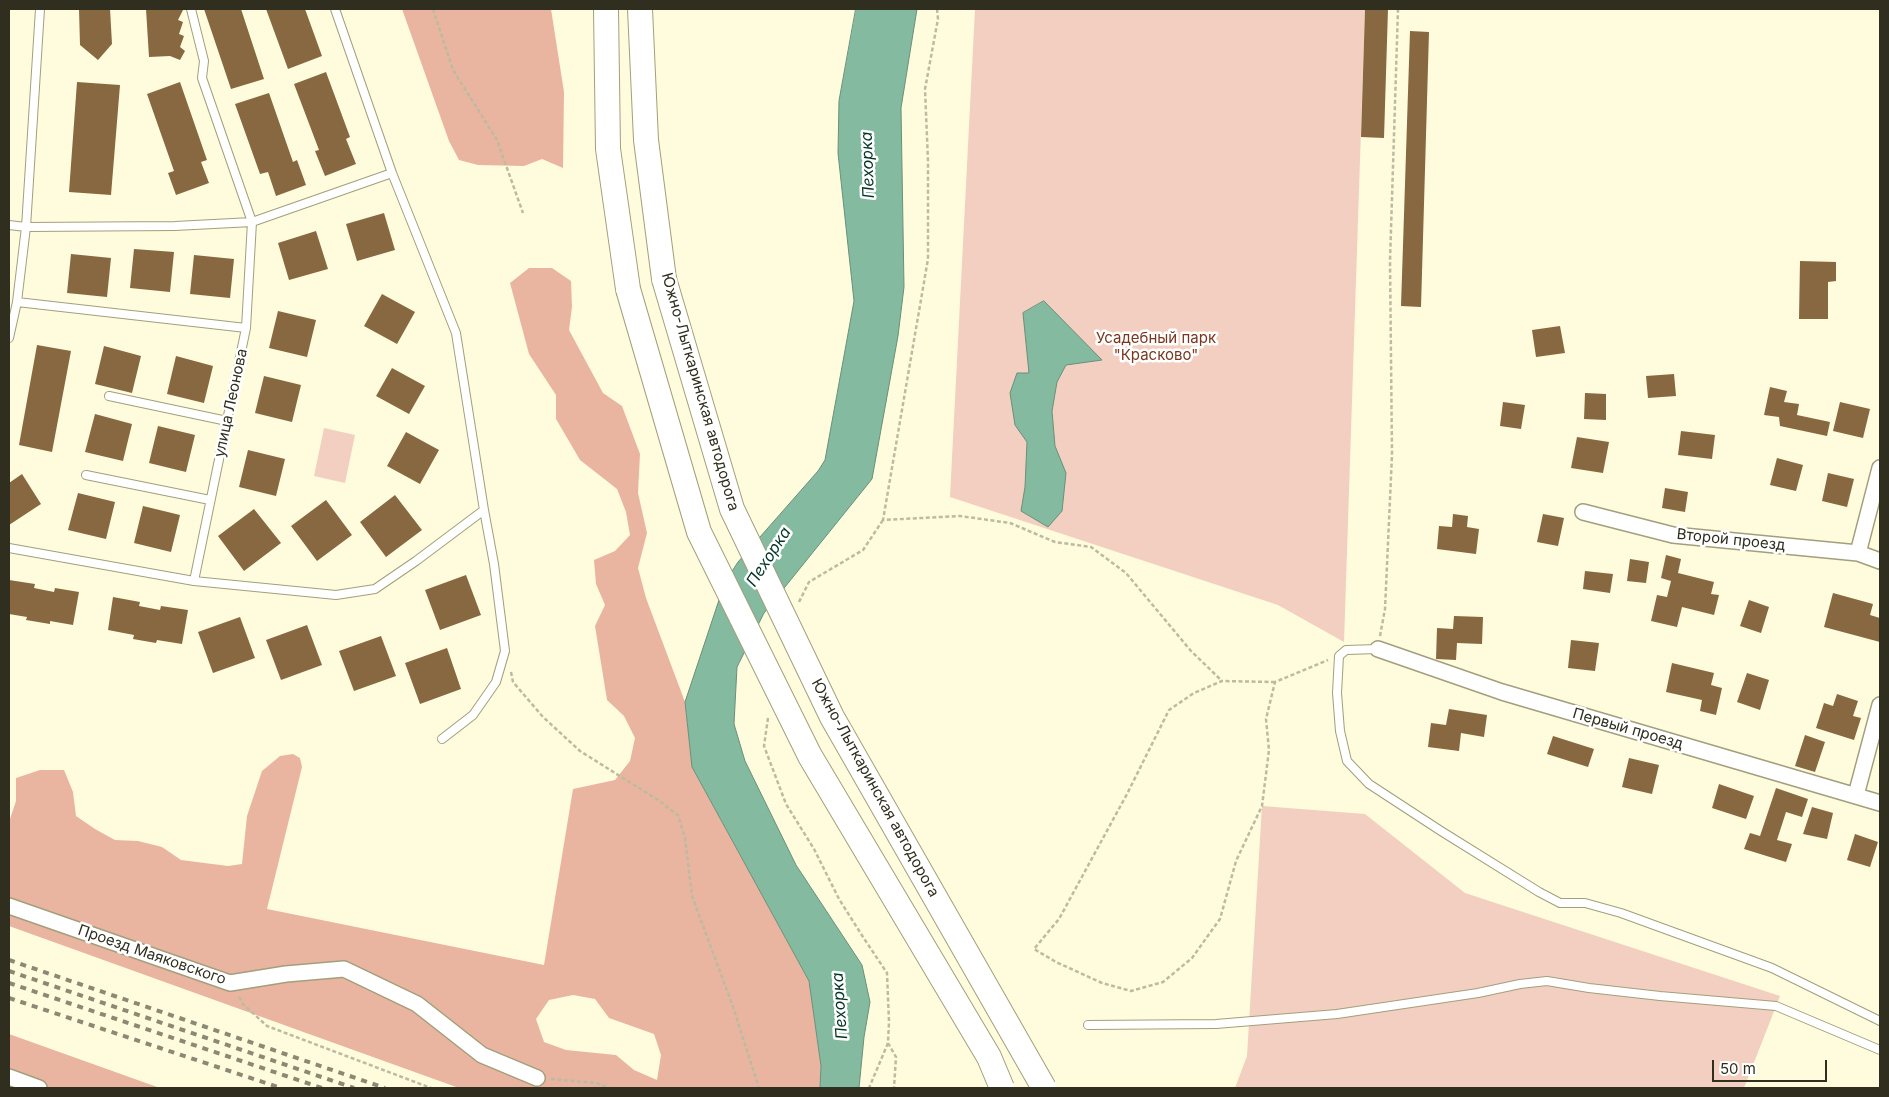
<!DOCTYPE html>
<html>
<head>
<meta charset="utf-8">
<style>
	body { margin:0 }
	#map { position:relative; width:1889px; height:1097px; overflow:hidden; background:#fefcdd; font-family:Inter,sans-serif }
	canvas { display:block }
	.frame { position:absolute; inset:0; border:10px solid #2f2e1f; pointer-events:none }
	.scale { position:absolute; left:1712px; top:1060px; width:115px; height:22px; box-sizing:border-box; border:2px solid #2f2e1f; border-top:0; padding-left:6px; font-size:15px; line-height:18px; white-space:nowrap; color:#2f2e1f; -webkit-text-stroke:4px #fff; paint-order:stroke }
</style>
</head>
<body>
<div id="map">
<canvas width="1889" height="1097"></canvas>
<div class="frame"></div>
<div class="scale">50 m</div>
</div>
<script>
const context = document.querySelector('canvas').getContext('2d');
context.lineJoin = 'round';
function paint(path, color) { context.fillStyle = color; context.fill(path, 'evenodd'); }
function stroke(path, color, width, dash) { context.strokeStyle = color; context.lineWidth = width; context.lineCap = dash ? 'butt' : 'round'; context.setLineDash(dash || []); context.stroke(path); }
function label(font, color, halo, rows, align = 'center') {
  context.font = font + ' Inter,sans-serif'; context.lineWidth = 5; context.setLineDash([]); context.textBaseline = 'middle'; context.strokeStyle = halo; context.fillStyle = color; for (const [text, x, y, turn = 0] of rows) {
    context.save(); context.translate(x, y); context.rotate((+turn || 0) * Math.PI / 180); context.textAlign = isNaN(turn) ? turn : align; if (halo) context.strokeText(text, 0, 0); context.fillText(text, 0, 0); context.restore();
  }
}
paint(new Path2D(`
	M975,9H1365L1344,642L1278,605L950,497Z
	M324,428L355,435L345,483L314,476Z
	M1262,806L1365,814L1465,893L1780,996L1744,1088H1235L1247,1056Z`), '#f2cfc1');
paint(new Path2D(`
	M402,9H551L564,92L563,168L542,159L524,166L478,165L459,160L449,141Z
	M529,268H552L571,281L572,307L569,330L603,393L622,406L640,454L638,493L647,533L638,568L646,598L685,702L692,767L809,981L821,1066L820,1088H459L9,926V822L16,801V778L40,770H64L73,792L76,816L95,829L115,840L138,841L162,847L181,860L228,866L242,864L247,816L262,771L280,756L293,754L300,758L302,767L267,909L544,965L573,789L615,780L630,761L635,738L624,716L607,700L595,626L605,605L596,584L594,560L615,551L630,535L626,512L617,489L580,460L556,419V395L529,354L510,283ZM573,995L595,999L609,1018L654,1034L661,1055L657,1080L634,1070L616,1055L566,1050L544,1042L536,1019L549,1000Z
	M9,1034L160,1088H32L9,1075Z`), '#eab5a0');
const water = new Path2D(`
	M856,9H917L901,108L904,287L898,336L872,479L764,613L737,667L734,724L745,761L796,865L862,965L870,1002L864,1037L859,1088H820L821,1066L809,981L692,767L685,702L725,582L738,562L818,471L825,460L854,301L838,153L839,101Z
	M1044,301L1102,360L1066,365L1057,382L1052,411L1055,446L1066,473L1062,511L1048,527L1021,511L1025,487L1027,442L1015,425L1010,393L1017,373H1029L1023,313Z`);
paint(water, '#83baa0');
stroke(water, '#6a9079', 1);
paint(new Path2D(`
	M79,9H110L112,44L98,60L80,45Z
	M146,9H180L183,10L178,20L183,22L179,34L184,36L180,47L185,51L180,60L170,56L149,57Z
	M204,9H241L264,79L231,89Z
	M266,9H305L322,56L288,69Z
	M1365,9H1388L1384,138L1361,137Z
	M1410,31L1429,32L1421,307L1401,306Z
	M326,72L350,137L346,139L356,164L325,176L315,151L319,150L294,84Z
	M77,82L120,85L111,195L69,192Z
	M180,82L207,160L201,162L209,183L176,195L168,173L174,171L147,94Z
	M269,93L293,162L297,160L306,185L276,196L268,172L260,174L235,104Z
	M384,213L395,250L357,261L346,224Z
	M316,231L328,269L289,280L278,243Z
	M134,249L174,252L170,292L130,288Z
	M71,254L111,258L107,297L67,293Z
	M194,255L234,259L230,298L190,294Z
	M1800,261L1836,262V281L1828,282V319H1799Z
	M382,294L415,312L397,344L364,326Z
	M278,311L316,320L307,357L269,348Z
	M1560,326L1565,353L1536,357L1532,330Z
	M37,345L71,351L52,452L19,445Z
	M104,346L141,356L132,393L95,384Z
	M176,356L213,366L204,403L167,394Z
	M392,368L425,386L409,414L376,396Z
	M1674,374L1676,396L1648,398L1646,376Z
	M264,376L301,385L292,422L255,413Z
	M1770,387L1787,391L1784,402L1799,404L1797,415L1830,422L1827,436L1780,426L1779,417L1764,415Z
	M1585,393L1606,394V420L1584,419Z
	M1503,402L1525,405L1521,429L1500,426Z
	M1840,402L1870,409L1863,438L1833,431Z
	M95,414L132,424L123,461L85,452Z
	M158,426L195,435L186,472L149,463Z
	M1681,431L1715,435L1712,459L1678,455Z
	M406,432L439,450L420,484L387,466Z
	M1577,437L1609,442L1603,473L1571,468Z
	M248,450L285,459L276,496L239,487Z
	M1777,458L1803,465L1796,491L1770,485Z
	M1828,473L1854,479L1847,507L1822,501Z
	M22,474L41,504L9,525V483Z
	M1665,488L1688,492L1685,512L1662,508Z
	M78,493L115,502L106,539L68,530Z
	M395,495L422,530L386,557L360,522Z
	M326,500L352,535L317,561L291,526Z
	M143,506L180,515L171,552L134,543Z
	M254,509L281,543L244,571L218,536Z
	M1453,514L1468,516L1467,527L1479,529L1476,554L1437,549L1439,526L1452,527Z
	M1543,514L1564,518L1558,546L1537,542Z
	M1666,555L1681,559L1678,573L1714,582L1711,594L1719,595L1714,615L1682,607L1677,627L1651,621L1657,595L1667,597L1671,581L1661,578Z
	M1630,559L1649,562L1646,583L1627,581Z
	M1585,571L1613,574L1610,593L1583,589Z
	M466,575L481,615L440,630L425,590Z
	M9,580L35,584L34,588L54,592L55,588L79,592L73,625L50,621V624L26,620L27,617L9,614Z
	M1833,593L1873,604L1870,615L1880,618V642L1824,627Z
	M113,597L140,602L139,606L160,610L161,606L188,610L182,644L157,640L156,643L133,639L134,635L108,630Z
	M1749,600L1769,607L1761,633L1740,626Z
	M1454,616L1483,617L1482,644L1457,643L1456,660L1436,659L1437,628L1453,629Z
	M240,617L255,658L213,673L198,632Z
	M307,625L322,665L281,680L266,640Z
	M381,636L396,676L354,691L339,651Z
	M1571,640L1599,643L1595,671L1568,668Z
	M447,648L461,689L420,704L405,663Z
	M1672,663L1714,673L1711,685L1722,688L1716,715L1700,711L1702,700L1666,692Z
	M1747,673L1769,680L1760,710L1737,702Z
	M1837,694L1858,701L1853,716L1861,718L1854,740L1816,728L1824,703L1833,706Z
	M1449,709L1487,715L1484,737L1461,733L1459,751L1428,747L1431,723L1446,725Z
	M1805,735L1825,742L1815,772L1795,766Z
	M1553,736L1594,749L1588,767L1547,754Z
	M1629,758L1659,765L1652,794L1622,787Z
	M1719,784L1754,796L1746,819L1712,808Z
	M1776,788L1808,799L1802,817L1786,812L1777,840L1792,844L1786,862L1744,849L1750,833L1760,836Z
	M1812,807L1833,813L1827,839L1803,834Z
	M1855,834L1878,842L1870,867L1847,860Z`), '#876840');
const service = new Path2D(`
	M191,9L204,61L202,78L252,222L246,328L194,581
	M9,225L26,227L175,226L252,222L392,173L335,9
	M17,302L246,328
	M9,338L17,302L26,227L40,9
	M109,396L227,421
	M86,475L210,500
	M9,548L194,581L336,595L375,589L416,561L484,510L456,333L392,173
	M1378,649L1346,650L1339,656L1337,693L1340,731L1347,761L1369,784L1441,831L1539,892L1560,903H1585L1621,913L1772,968L1880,1021
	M442,739L473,715L496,682L505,651L494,564L484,510
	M1088,1025L1216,1024L1337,1014L1478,993L1520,984L1547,981L1589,988L1660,996L1776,1006L1880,1050`);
const minor = new Path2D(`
	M1583,512L1673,535L1858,553L1880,561
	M1858,553L1880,468
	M1378,649L1502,692L1880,803
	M1856,795L1880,705
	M9,906L230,983L286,974L344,969L417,1004L482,1055L537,1078
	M9,1077L39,1088`);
const primary = new Path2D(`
	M606,9L608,149L628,289
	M640,9L646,140L664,279`);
stroke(service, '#a39f7c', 10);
stroke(minor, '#a39f7c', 18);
stroke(primary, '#a39f7c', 26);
stroke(new Path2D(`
	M433,9L453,70L497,140L523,213
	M937,9L938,19L925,89L928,161V259L883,520L960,516L1010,523L1055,542L1091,547L1126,573L1191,651L1222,681
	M799,602L809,582L863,550L883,520
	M1380,636L1385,609L1392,455L1390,261L1398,9
	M511,672L513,682L543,717L580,751L658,800L678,815L685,838L692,896L732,1004L759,1088
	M1275,682L1222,681L1194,693L1169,710L1127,794L1059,919L1034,949L1056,962L1102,983L1131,991L1163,982L1192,958L1220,919L1236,861L1262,806L1269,750L1266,719L1275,682L1328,660
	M768,718L764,746L786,804L814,849L839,899L863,937L887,973L889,1022L888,1043L869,1088
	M239,997L243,1004L267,1026L431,1088
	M888,1043L896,1057L894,1088
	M551,1079L596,1083L610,1088`), '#bcbba1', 2.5, [4, 2.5]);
stroke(service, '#fff', 8);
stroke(minor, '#fff', 15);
stroke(primary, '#fff', 24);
stroke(new Path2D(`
	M9,960L385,1088
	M9,971L354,1088
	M9,983L322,1088
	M9,998L281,1088`), '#8a8973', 4, [6, 6]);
const primaryBridge = new Path2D(`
	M664,279L732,509L832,717L1044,1088
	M628,289L699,532L810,756L989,1057L1002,1088`);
stroke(primaryBridge, '#a39f7c', 26, []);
stroke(primaryBridge, '#fff', 24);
label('15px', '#79381e', '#fff', [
	["Усадебный парк",1156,338],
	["\"Красково\"",1156,355]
]);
label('15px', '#2f2e1f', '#fff', [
	["Южно-Лыткаринская автодорога",700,392,74],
	["улица Леонова",231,403,-78],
	["Второй проезд",1731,540,6],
	["Первый проезд",1628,729,16],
	["Южно-Лыткаринская автодорога",875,788,61],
	["Проезд Маяковского",152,955,19]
]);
label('italic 16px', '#043524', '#fff', [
	["Пехорка",868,165,-92],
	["Пехорка",769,557,-57],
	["Пехорка",840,1006,-94]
]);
</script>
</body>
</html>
